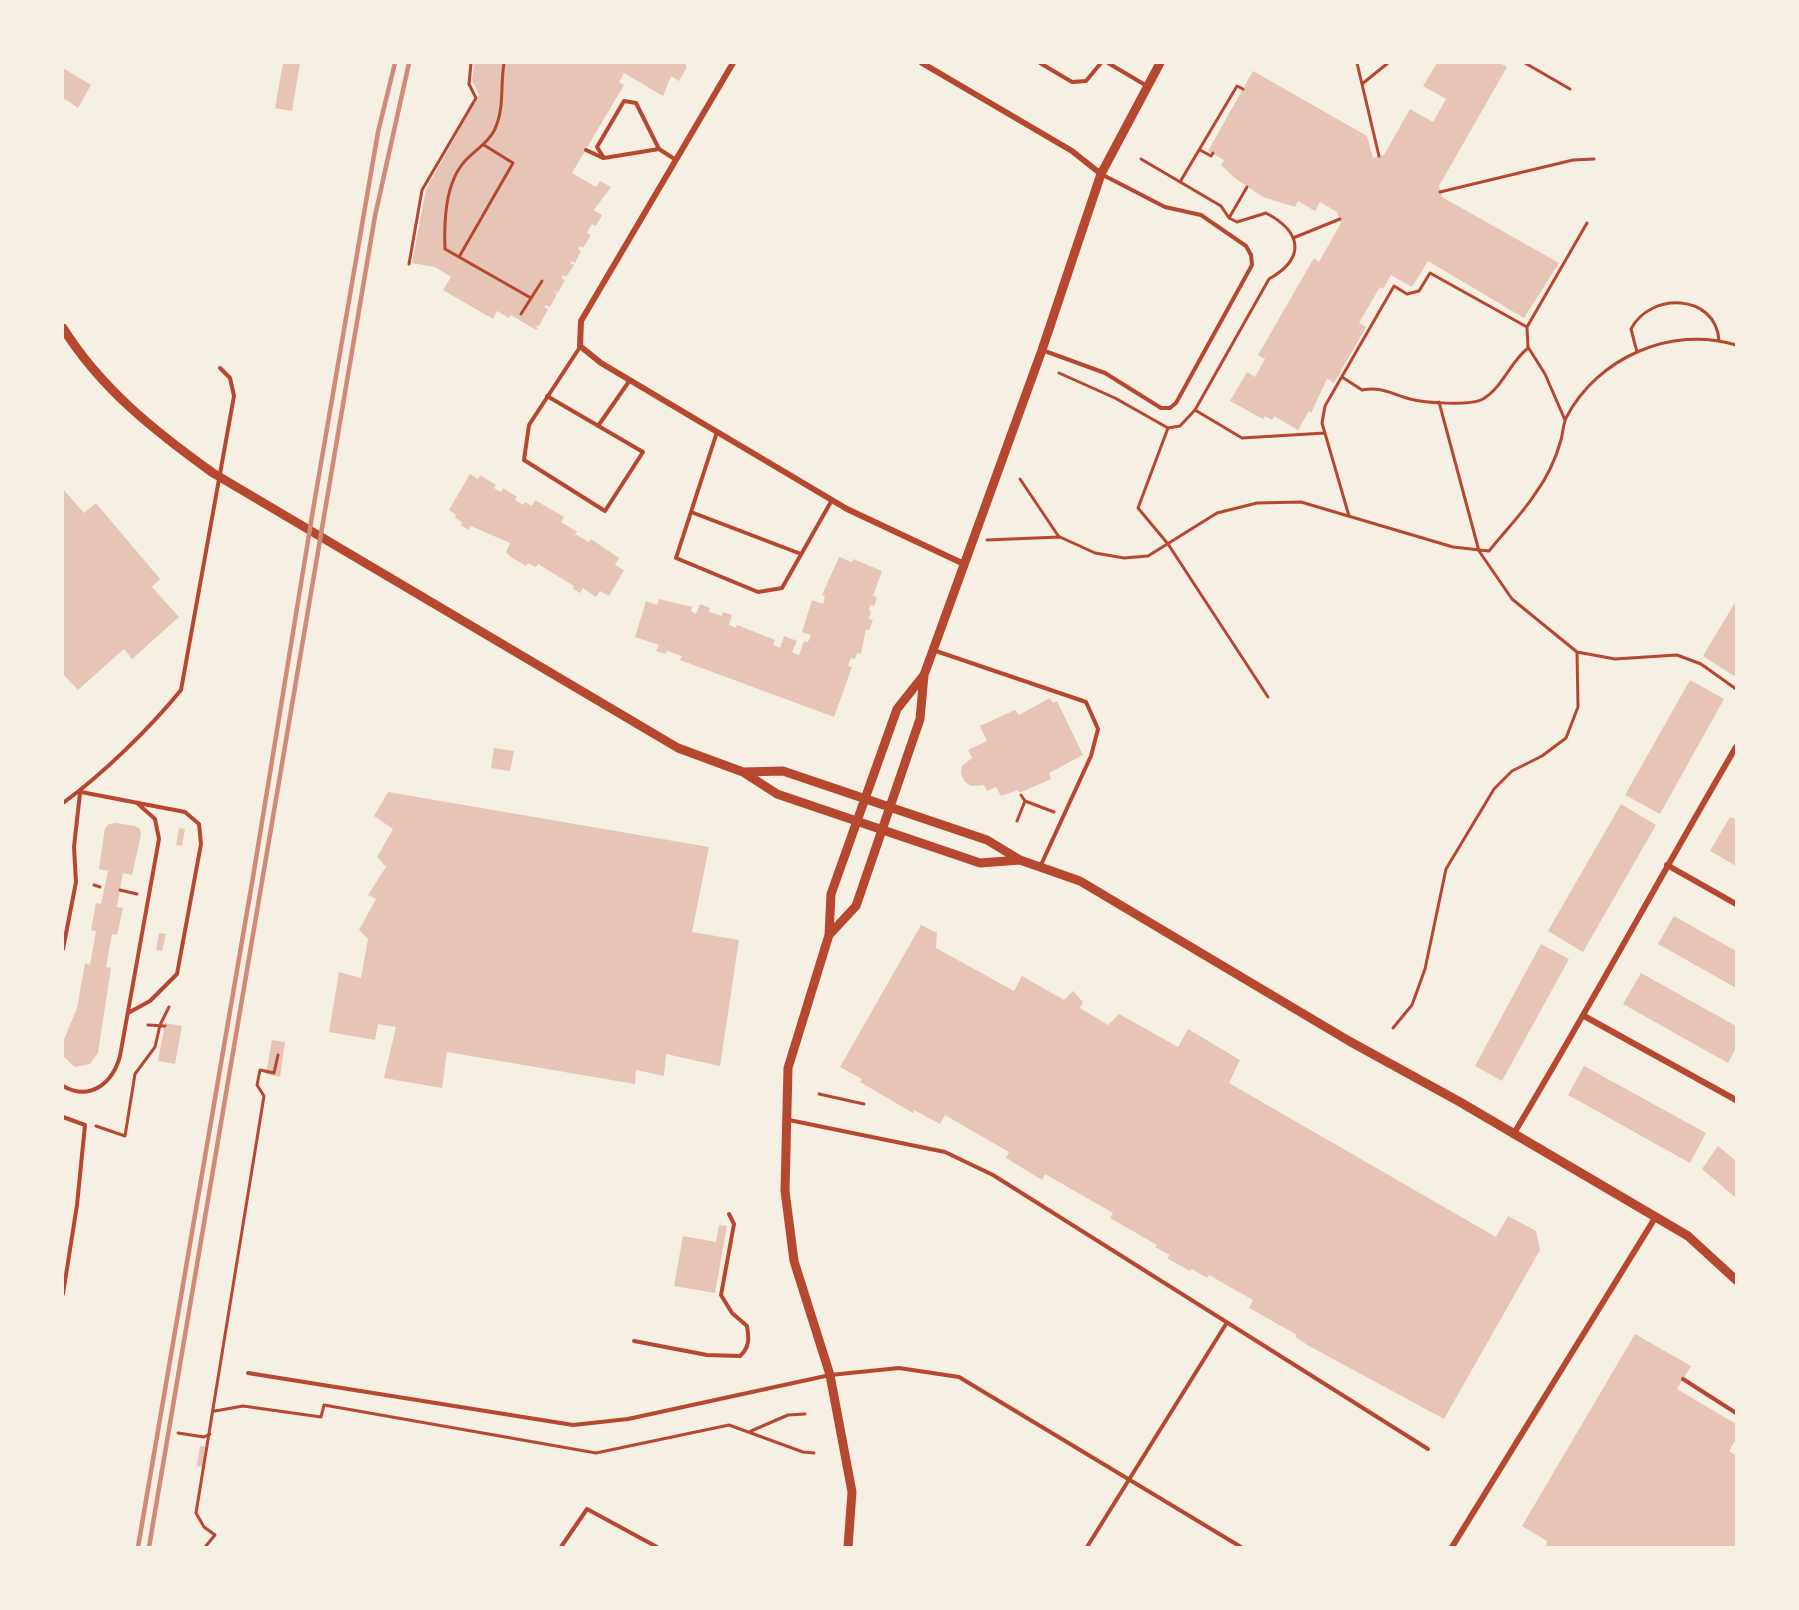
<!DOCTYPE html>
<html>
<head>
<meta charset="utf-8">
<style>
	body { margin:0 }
	#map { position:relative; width:1799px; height:1610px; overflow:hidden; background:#f6efe4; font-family:Signika,sans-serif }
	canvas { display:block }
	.frame { position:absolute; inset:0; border:64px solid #f6efe4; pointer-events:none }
</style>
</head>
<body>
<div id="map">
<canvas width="1799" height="1610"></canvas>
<div class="frame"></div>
</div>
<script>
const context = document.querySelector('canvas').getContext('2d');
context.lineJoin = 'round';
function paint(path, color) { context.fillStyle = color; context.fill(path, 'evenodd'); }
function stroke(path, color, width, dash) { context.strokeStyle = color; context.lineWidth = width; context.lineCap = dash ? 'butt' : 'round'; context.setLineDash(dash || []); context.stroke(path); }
paint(new Path2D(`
	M283,63H300L292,111L275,108Z
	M474,63H685L687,67L679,81L671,76L663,96L624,73L619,82L624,85L572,173L596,187L600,181L611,187L594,210L602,215L596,226L592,224L587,233L591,235L583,248L580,246L578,249L581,251L575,263L571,261L570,263L574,265L566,277L563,275L561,278L565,280L558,293L554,290L557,294L550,307L546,305L544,307L548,309L539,326H534L538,328L536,330L511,315L509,318L497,311L493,319L443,290L451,277L435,267L412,263L426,189L479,95L472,80Z
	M1437,63H1500L1507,67L1439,186L1442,197L1559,263L1524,318L1428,261L1412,287L1391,275L1383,289L1380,287L1359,323L1366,327L1334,383L1327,379L1311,413L1309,411L1298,430L1274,416L1272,420L1265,416L1263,419L1230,401L1247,372L1255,377L1265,359L1258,355L1314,258L1319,262L1341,223L1337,212L1320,202L1315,211L1298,201L1295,207L1263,197L1236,179L1221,165L1224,160L1208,151L1253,71L1367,136L1373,158L1384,155L1410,109L1433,122L1446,99L1423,86Z
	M63,68L91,85L78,108L65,99L63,102Z
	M470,474L478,479L480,475L496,485L494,488L501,492L503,488L517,497L515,500L523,505L525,502L532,506L535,500L564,517L561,522L577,532L575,534L589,542L591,539L619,558L615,565L624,570L609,596L600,591L596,597L583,588L580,593L573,589L574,586L538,564L536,567L528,563L526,566L511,557L506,552L510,543L471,526L468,530L461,525L462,522L455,518L456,515L449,510Z
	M63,489L84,513L96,503L160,579L152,587L179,617L132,659L124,649L78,690L63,674Z
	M839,557L852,562L853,559L882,571L873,596L877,597L874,606L870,605L869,611H871L869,619L873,620L869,631L866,629L861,654L857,653L855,659L851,658L848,666L852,667L834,717L680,660L682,656L667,651L665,654L656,651L659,645L635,637L646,601L657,605L659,599L692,607L691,611L696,614L700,604L710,608L709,612L722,616L723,612L732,615L729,625L736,628L737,625L775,640L773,645L780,648L784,636L797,641L792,652L799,655L804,641L808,642L811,635L802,632L812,600L823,604L825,596L822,595Z
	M1736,601V672L1734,676L1703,656Z
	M1690,680L1724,699L1660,814L1625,795Z
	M1050,698L1053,703L1057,701L1083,755L1049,773L1051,779L1019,793L1018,790L1001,796L996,787L987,791L984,785L971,786L965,782L961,774L962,766L972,758L968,750L987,741L980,726L1015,710L1019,715Z
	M494,748L514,751L510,771L491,768Z
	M388,792L709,847L692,932L739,940L720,1066L666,1054L664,1076L636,1070L635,1084L447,1052L442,1088L384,1078L396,1027L378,1024L375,1040L329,1032L339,972L361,978L368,939L359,930L376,899L368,895L386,867L377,857L393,829L374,816Z
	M1621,804L1656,825L1583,952L1548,931Z
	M1730,817L1736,820V866L1710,851Z
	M116,823L135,826L140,829L141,835L132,875L123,873L117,907L123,908L117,935L112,934L106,967L111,968L98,1053L90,1064L75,1067L64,1057L63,1042L77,1008L85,963L90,965L96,931L91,930L96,903L101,904L108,871L99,869L105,828L109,824Z
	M179,828L185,829L182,846L176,845Z
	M1674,916L1736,951V988L1658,944Z
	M921,925L937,933L936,948L1014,991L1022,976L1064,1000L1073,991L1083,1002L1080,1008L1108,1025L1119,1014L1178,1047L1188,1029L1240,1060L1229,1083L1496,1237L1508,1216L1536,1231L1540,1250L1444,1419L1309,1346L1295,1337L1297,1335L1249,1308L1253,1300L1209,1275L1207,1278L1192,1269L1190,1271L1167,1258L1170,1255L1155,1247L1157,1245L1110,1218L1113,1213L1045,1174L1042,1180L1006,1158L1009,1152L945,1115L940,1124L914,1110L913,1113L860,1082L862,1079L840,1067Z
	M159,933L166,934L162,951L156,950Z
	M1541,944L1569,959L1502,1081L1475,1066Z
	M1641,973L1736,1026V1048L1728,1063L1623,1004Z
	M165,1023L182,1026L175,1064L158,1061Z
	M272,1040L285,1042L280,1077L266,1074Z
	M1584,1066L1706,1133L1690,1163L1568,1095Z
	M1718,1146L1736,1161V1198L1702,1169Z
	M719,1225L727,1226L715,1293L674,1286L683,1236L716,1242Z
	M1635,1334L1691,1366L1677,1389L1736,1424V1439L1729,1451L1736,1455V1547H1546L1547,1541L1522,1526Z
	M200,1446L206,1447L203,1467L197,1466Z`), '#e6c5b7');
stroke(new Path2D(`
	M504,63C500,86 505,109 494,131C487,144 475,150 465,161C445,183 444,221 445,249L531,298L542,281L521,314
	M1357,63L1379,156
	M1525,63L1570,89
	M1362,84L1388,63
	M1200,150L1211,156L1213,153
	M1180,182L1237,86L1243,89
	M1440,192L1573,160L1594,159
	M1229,218L1247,187
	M1293,238L1340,219
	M459,257L513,163L484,145
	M409,264L422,190L476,98L469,84L471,63
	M1637,352L1631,329C1650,292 1715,293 1719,340
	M1059,373L1115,398L1168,428L1180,426L1195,410L1269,279C1306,258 1302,232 1266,213L1237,222L1229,218L1221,206L1141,159
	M1342,377L1362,390C1381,386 1392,394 1410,399C1424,403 1471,406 1483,399C1503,387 1510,362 1528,348
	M1439,402L1479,551L1512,599L1577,652L1615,659L1677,655L1701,664L1736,689
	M1195,410L1242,438L1325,433
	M1565,420L1545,374L1528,347L1527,327L1587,223
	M1168,428L1138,508L1168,544L1268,697
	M1020,479L1059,537
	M1349,516L1322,423L1325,406L1394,286L1407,294L1419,291L1430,273L1527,327
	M987,540L1060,537L1095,553L1124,558L1148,556L1217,513L1257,503L1301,502L1453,547L1489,551C1504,532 1522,514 1535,494C1546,479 1556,458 1561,440C1563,433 1563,425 1566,418C1597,358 1671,325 1736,345
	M1021,795L1025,801L1054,812
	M1017,821L1025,801
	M94,885L100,887
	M120,890L137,894
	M148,1025L165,1026
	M1393,1028L1412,1005L1425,969L1446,869L1494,789L1512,771L1542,756L1566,738L1578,707L1577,652
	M819,1094L864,1104
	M96,1126L125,1136L135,1074L155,1047L160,1025L169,1007
	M215,1411L243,1406L321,1417L324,1405L596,1453L729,1425L803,1452L814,1453
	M751,1431L788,1415L805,1414
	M178,1433L204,1437L210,1434
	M205,1547L215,1535L204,1527L196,1513L264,1096L257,1085L260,1070L274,1073L278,1055`), '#b5482f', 3);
stroke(new Path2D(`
	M1040,63L1072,82L1086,81L1101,63
	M1108,63L1147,86
	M624,101L636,103L659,149L604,158L597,147Z
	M659,149L676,160
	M586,150L603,158
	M1042,350L1105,373L1161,408H1170L1176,403L1252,265L1251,255L1246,246L1201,215L1165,207L1101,174
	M547,396L643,452L605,511L524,460L529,425L580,347
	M598,426L630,380
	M717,432L676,558L758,592L782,588L832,500
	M691,512L801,554
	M933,650L1086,702L1098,729L1091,756L1040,867
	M81,792L185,812L199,824L201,844L177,974L150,1001L128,1013
	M63,803C103,774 150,728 181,690L234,396L230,378L220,368
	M63,949L76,882L74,847L80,793
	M63,1086C91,1102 113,1082 120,1056L159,839L155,819L137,803
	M63,1117L85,1125L77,1205L63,1294
	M789,1120L945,1152L993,1175L1428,1449
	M634,1341L707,1355L740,1356C750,1347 749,1338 747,1326L732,1313L721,1295L734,1224L729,1214
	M248,1373L573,1425L628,1419L830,1375L899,1368L959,1377L1241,1547
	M1683,1379L1736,1413
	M561,1547L587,1509L657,1547
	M1087,1547L1226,1324`), '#b5482f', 4);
stroke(new Path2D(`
	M733,63L581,321L580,346L601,363L847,509L964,564
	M922,63L1072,151L1101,174
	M1667,865L1736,904
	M1584,1016L1736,1100
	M1513,1135C1590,1007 1661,875 1736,747
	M1452,1547L1655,1218`), '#b5482f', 6);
stroke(new Path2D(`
	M63,328C101,389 156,432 213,473L678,748L743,772L777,794L980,863L1020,860
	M743,772L783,771L987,840L1020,860L1080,881L1349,1041L1460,1102L1688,1236L1736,1280
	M829,935L856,906L920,719L924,675L1042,350L1101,174L1160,63
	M848,1547L852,1492L830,1375L794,1261L785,1191L788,1068L829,935L831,894L897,709L924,675`), '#b5482f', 9);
stroke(new Path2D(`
	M138,1547L253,877L314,504L378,132L395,63
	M149,1547L375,216L409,63`), '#cf8b77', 4.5);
</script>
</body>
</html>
